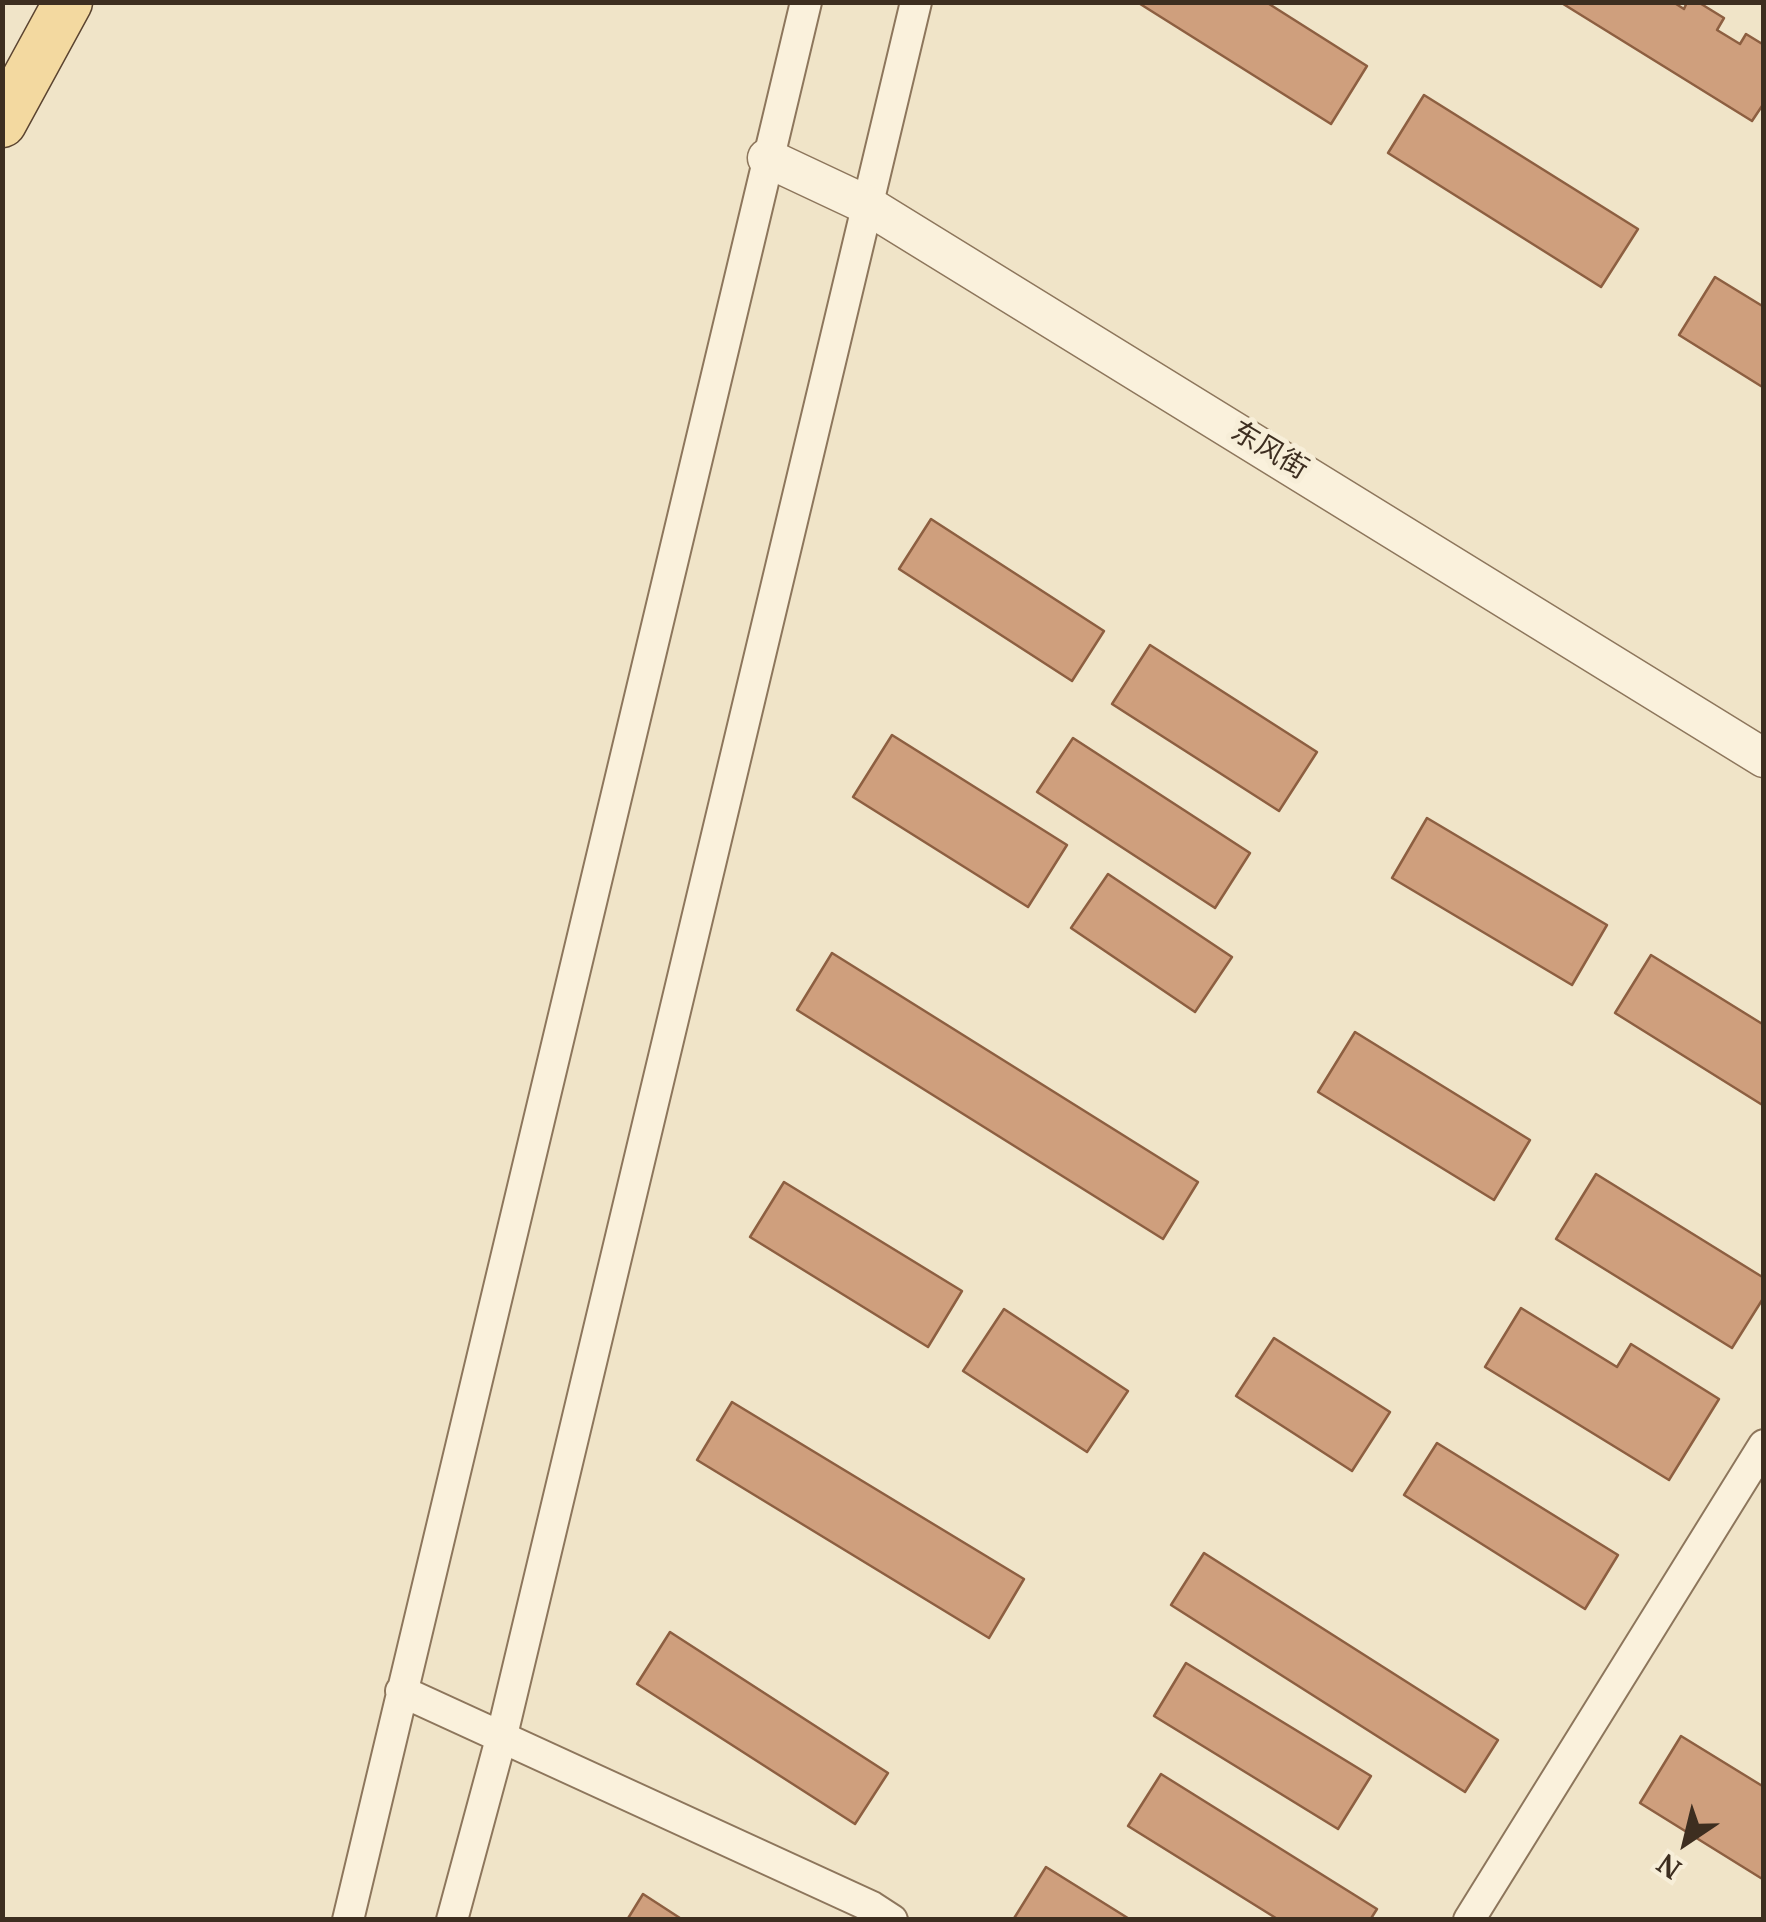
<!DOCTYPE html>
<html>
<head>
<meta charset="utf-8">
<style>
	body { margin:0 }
	#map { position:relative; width:1766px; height:1922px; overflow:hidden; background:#f0e4c8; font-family:"PT Serif",serif }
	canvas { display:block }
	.frame { position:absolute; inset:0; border:5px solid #3d2e20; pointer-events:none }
	.north { position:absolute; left:1636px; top:1792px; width:100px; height:100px; -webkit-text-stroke:8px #f7eed8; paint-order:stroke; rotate:215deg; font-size:28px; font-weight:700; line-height:40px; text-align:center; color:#3d2e20 }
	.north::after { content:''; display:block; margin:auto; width:35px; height:45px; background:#3d2e20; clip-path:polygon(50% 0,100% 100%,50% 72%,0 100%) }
</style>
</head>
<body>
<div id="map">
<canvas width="1766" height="1922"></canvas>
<div class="frame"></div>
<div class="north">N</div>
</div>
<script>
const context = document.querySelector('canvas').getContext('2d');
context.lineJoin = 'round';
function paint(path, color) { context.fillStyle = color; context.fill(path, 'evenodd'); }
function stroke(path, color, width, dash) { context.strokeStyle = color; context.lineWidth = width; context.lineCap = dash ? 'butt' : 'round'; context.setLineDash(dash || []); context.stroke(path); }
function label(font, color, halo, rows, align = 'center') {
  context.font = font + ' "PT Serif","Noto Sans SC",serif'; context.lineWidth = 10; context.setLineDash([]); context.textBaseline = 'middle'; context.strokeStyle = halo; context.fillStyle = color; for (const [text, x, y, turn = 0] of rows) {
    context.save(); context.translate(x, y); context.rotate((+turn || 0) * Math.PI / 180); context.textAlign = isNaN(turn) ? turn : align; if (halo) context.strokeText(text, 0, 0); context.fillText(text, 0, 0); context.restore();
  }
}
const building = new Path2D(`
	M1137,2H1266L1367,66L1331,124Z
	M1560,2H1673L1684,9L1687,2H1698L1724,18L1717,30L1740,44L1746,34L1764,45V103L1752,121Z
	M1424,95L1638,229L1601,287L1388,153Z
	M1715,277L1764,307V388L1679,335Z
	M931,519L1104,631L1072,681L899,569Z
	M1150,645L1317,752L1279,811L1112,704Z
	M892,735L1067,845L1028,907L853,797Z
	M1073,738L1250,853L1215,908L1037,792Z
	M1427,818L1607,925L1572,985L1392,878Z
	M1108,874L1232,957L1195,1012L1071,928Z
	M832,953L1198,1182L1163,1239L797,1010Z
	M1651,955L1764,1025V1106L1615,1013Z
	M1355,1032L1530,1140L1494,1200L1318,1092Z
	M1596,1174L1764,1278V1297L1732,1348L1556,1239Z
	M784,1182L962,1291L928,1347L750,1237Z
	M1521,1308L1617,1367L1631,1344L1719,1399L1669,1480L1485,1367Z
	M1004,1309L1128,1391L1087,1452L963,1371Z
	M1274,1338L1390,1412L1352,1471L1236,1396Z
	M732,1402L1024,1579L989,1638L697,1460Z
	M1437,1443L1618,1555L1585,1609L1404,1495Z
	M1204,1553L1498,1740L1465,1792L1171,1605Z
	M670,1632L888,1773L855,1824L637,1684Z
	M1186,1663L1371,1776L1338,1829L1154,1716Z
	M1681,1736L1764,1787V1880L1640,1803Z
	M1161,1774L1377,1909L1370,1920H1279L1128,1826Z
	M1046,1867L1131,1920H1013Z
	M643,1894L683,1920H627Z`);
paint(building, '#cf9f7d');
stroke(building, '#8d5f41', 2.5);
const minor = new Path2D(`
	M401,1691L872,1907L892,1920
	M348,1920L806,2
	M452,1920L502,1735L916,2
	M1469,1920L1764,1445`);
const tertiary = new Path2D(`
	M767,158L867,205L1764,758`);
const primary = new Path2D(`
	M2,123L68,2`);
stroke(minor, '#8d765c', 34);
stroke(tertiary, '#8d765c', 41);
stroke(primary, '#5b4430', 51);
stroke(minor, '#faf1dc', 30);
stroke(tertiary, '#faf1dc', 38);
stroke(primary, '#f3d9a0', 48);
label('28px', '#3d2e20', '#f7eed8', [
	["东风街",1269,451,31]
]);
</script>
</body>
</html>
